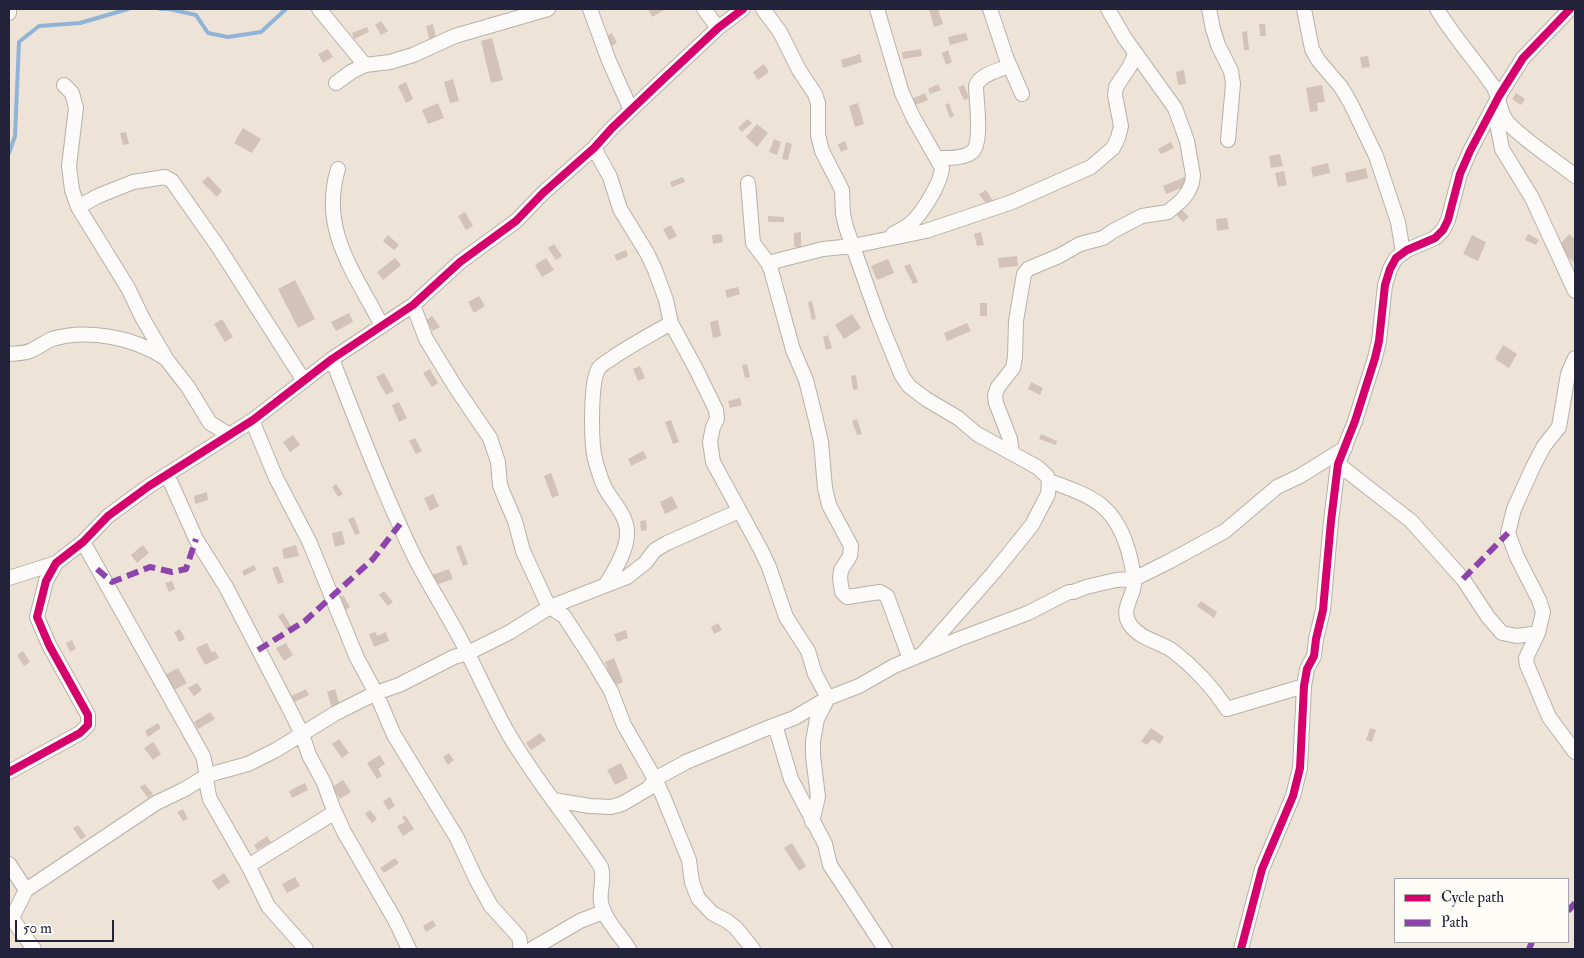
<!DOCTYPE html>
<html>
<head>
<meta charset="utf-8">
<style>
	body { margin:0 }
	#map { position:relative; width:1584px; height:958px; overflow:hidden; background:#ede4d7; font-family:"IM FELL Double Pica",serif }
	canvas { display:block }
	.frame { position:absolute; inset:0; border:10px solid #22223b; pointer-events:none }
	.legend { position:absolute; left:1394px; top:878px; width:175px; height:65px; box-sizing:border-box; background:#fdfcf7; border:1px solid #a5a5ac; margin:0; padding:6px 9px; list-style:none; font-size:15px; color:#22223b }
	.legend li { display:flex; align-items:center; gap:10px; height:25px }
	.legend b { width:25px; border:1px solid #a5a5ac }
	.scale { position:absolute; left:15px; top:920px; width:99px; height:22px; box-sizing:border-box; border:2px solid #22223b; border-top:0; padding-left:6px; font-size:15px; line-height:18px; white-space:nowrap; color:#22223b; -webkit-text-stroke:4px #fdfcf7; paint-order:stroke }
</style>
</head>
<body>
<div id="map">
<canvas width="1584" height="958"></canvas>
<div class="frame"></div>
<ul class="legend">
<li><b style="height:6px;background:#d6006c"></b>Cycle path</li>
<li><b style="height:6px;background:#8e44ad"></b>Path</li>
</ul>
<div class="scale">50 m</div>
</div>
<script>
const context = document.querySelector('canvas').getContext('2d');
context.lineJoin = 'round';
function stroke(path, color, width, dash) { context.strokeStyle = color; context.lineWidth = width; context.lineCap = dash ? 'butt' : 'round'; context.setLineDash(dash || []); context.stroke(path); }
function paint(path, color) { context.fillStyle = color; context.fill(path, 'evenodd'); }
stroke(new Path2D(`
	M160,9H169L196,15L208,33L228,37L261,32L286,9
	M9,153L15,136L19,42L39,26L80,23L128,9`), '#91b4d6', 4);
paint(new Path2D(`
	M648,9H666L652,17Z
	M929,9H938L943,24L934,27Z
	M381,21L388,31L381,35L375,25Z
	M433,24L437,42L430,43L426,26Z
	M1259,24H1265L1266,36H1260Z
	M367,27L369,32L354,39L352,33Z
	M1247,31L1249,50H1244L1242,32Z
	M612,33L617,43L608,48L603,38Z
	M966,33L968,40L950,45L948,37Z
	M492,38L503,80L491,83L481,41Z
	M328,49L333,57L323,63L318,54Z
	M921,49L922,56L903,59L902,52Z
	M948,50L952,62L946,65L942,53Z
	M860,54L862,62L843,68L841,60Z
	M1368,56L1370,67L1362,68L1360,57Z
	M764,64L769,72L758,80L753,72Z
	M1184,70L1186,84L1178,85L1176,72Z
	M453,79L459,101L450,103L444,82Z
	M406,82L413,99L406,103L398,86Z
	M938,84L941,90L930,94L928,89Z
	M964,85L969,98L964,100L958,87Z
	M1322,85L1325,102L1317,103L1318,111L1310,112L1306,88Z
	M925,93L928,100L913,106L911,99Z
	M1516,93L1525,99L1521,105L1512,99Z
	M438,103L444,118L428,124L422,110Z
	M858,103L864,124L855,127L849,106Z
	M949,103L954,116L950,118L945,105Z
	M747,119L752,123L742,132L738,128Z
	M757,124L768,133L757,147L746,137Z
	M243,128L261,139L252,153L234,143Z
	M126,132L129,144L123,145L120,133Z
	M774,139L781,142L777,155L769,152Z
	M845,141L848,149L841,152L838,144Z
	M786,142L792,144L788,160L782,159Z
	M1171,142L1174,148L1161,154L1158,149Z
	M1280,154L1283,166L1271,168L1269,156Z
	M1328,163L1330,173L1313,177L1311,167Z
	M1366,168L1368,178L1347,183L1345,173Z
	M1284,171L1287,185L1278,187L1275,173Z
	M208,176L222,191L217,197L202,182Z
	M683,177L685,182L672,187L670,182Z
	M1185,177L1189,185L1166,194L1163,186Z
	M986,190L993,201L987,205L979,194Z
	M1181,209L1189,217L1183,222L1176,214Z
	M465,212L473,226L466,230L458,216Z
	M768,216L784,217V222H768Z
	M1227,218L1229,229L1217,231L1216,219Z
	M671,225L677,236L669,240L663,229Z
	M801,232V247H794V233Z
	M981,232L984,245L977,246L974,234Z
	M722,234L723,242L713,244L712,235Z
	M1528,234L1539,240L1536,245L1525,240Z
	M1569,234L1575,239V263L1557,248Z
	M388,235L399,245L394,250L383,241Z
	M1472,235L1486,242L1478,261L1463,254Z
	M554,244L562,256L556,260L548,248Z
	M626,250L628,256L617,261L614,255Z
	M1017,256L1018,266L999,268L998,258Z
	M395,258L401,265L383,280L377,272Z
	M546,258L554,270L542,277L535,265Z
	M888,259L894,273L877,280L871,266Z
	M910,264L918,282L913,284L904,266Z
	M295,280L315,319L298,328L278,289Z
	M738,287L740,294L727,298L725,290Z
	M479,296L485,306L474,313L468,302Z
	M812,301L816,319L812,320L808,302Z
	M980,303H987V316H980Z
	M349,313L353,322L336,331L331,322Z
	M852,314L861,328L844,339L835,325Z
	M432,316L440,327L433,331L426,320Z
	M222,319L233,337L225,342L214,324Z
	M718,320L721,336L713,338L710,322Z
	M967,323L971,331L947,341L944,333Z
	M828,335L832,348L826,350L823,337Z
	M1503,345L1517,354L1509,368L1495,359Z
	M747,364L750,377L745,378L742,365Z
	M640,366L645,378L638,381L633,369Z
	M430,369L438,383L432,387L423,373Z
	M384,373L394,391L386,395L376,377Z
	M856,375L858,389L853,390L851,376Z
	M1031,382L1043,388L1040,395L1028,389Z
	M740,398L742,405L730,408L728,401Z
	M399,402L407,418L399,422L392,405Z
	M857,419L862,434L857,435L852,421Z
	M671,420L679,442L673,444L665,422Z
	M1041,434L1057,441L1056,445L1039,439Z
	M293,435L300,445L290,452L283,442Z
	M415,438L422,451L416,454L409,441Z
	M643,451L647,458L631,466L628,459Z
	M551,473L559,495L552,498L544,476Z
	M336,484L343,494L338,497L332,487Z
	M207,492L208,500L195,504L194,496Z
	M433,494L439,506L430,511L424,498Z
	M672,496L678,508L665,514L660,502Z
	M354,517L360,533L355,535L348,519Z
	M646,520L647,530L641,531L640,521Z
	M342,531L345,544L335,547L332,533Z
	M143,545L149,553L137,563L131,555Z
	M296,545L299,556L284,559L282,549Z
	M461,545L468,564L463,566L456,547Z
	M254,565L256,570L244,576L242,571Z
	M278,566L284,582L278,584L272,568Z
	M449,569L453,579L436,585L432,575Z
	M172,581L175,589L169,592L165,583Z
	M384,591L393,602L388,606L379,595Z
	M343,595L350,607L344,611L337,599Z
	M1201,601L1217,612L1214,618L1197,606Z
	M283,613L291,626L286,629L278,616Z
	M718,623L722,630L714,634L711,627Z
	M180,629L185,639L179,642L174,632Z
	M626,630L628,638L617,642L614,634Z
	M376,632L377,636L386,632L389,641L374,647L369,634Z
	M72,640L76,649L70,652L66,643Z
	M207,643L212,653L215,651L219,658L205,665L196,648Z
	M286,643L293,655L284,661L276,648Z
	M23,651L30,662L24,666L17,655Z
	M614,658L623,682L614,686L605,662Z
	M178,668L187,683L174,690L165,675Z
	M197,683L202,690L194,696L188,688Z
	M306,689L309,695L292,703L289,697Z
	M335,689L340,706L332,708L327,692Z
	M210,712L215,719L198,729L194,722Z
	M158,723L161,728L148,737L145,731Z
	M1151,728L1164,737L1160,744L1152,739L1147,745L1141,741Z
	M1370,728L1376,730L1372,742L1366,740Z
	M540,733L546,740L531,750L526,743Z
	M339,739L349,753L342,758L332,744Z
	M153,742L161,754L153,760L144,748Z
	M449,753L454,760L448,765L443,757Z
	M380,755L385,764L378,769L382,776L377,779L367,763Z
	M621,763L628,778L615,785L607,770Z
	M343,780L351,792L340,799L332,787Z
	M305,783L308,790L292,798L289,791Z
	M145,784L153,794L148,798L140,787Z
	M390,797L395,806L388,810L383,801Z
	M183,809L188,819L183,821L177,812Z
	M370,810L377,819L372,823L365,814Z
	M405,815L414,829L403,836L397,826L405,822L402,817Z
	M78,825L86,836L81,840L73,828Z
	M267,836L271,842L257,850L254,845Z
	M792,843L806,866L799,871L784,848Z
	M395,858L399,863L384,873L380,868Z
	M224,873L230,882L218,890L212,881Z
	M295,877L300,886L287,893L282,884Z
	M433,920L436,926L426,932L423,926Z`), '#d2c2b8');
const street = new Path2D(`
	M319,9L365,65
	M590,9L609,61L631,110
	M704,9L718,28
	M763,9L780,32L799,70L815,94L818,103V135L822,151L842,190L843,214L846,227L879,320L902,376L909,386L926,399L958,418L977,434L1037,467L1047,476L1049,481L1048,494L1032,525L995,571L924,652
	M877,9L902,93L913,117L942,168C941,183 922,214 910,224C905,228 898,231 893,234
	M990,9L1006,57L1022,94
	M1209,9L1213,29L1218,45L1231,71L1233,84L1228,140
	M1304,9L1312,49L1318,60L1341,87L1351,104L1376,156L1398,222L1403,253
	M1437,9C1453,36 1475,60 1493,86C1501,99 1498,113 1509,124C1529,144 1554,159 1575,176
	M9,13V9
	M336,83L351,72L365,65L390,62L413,55L455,36L548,9
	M64,85L72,93L76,108L69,166L72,190L78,207L128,288L143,319L167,360L188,387L210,423L228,434
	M1500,111L1498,128L1502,149L1532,198L1575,291
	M594,148L610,177L620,209L647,253L655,270L666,300L671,323L696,369L716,410L717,419L713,427L710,442L713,462L761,550L769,567L786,617L808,651L815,674L828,698L817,719L813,741V756L818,797L812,822
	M937,158C948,158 963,159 972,152C983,143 976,100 976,86C980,74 998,71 1009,66
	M338,169C319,231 356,274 382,326
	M748,183L753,243L768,263L771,270L793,350L806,380L815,416L821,442L825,488L829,505L851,546L850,556L841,570L840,578L842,592L847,597L880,592L887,596L910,659
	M78,207L98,196L133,182L165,177L172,181L219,248L304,381
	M768,263L823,249L853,246L926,231L1012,202L1091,167L1113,148L1118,138L1121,126L1115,95L1116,87L1130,66L1135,54
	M413,305L426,339L456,388L490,438L498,462L500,485L503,493L515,521L523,551L547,603L550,607L564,616L590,656L611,691L624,725L655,779L663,796L689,860L692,882L698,898L712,913L727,921L736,928L753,949
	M9,354C16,353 25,354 32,350C39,347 45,342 52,339C88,328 135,338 165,358
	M1575,358L1568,374L1559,427L1544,446L1533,467L1514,509L1508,533L1517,557L1539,600L1543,612L1538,633L1526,658L1527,665L1549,717L1575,752
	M332,359C358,425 383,492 414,556C430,588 451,619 467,652C481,679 493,707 508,733C535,780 571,822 601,867C605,879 599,891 601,902C604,920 620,934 629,949
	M253,420L256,430L276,478L309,541L357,658L376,693L394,735L457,838L476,879L491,906L519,937L521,949
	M1012,453L1010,439L996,403L995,395L998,387L1013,368L1015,357L1016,321L1024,274L1028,269L1059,256L1080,244L1103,238L1113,231L1142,216L1168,212L1182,200L1188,192L1192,183L1193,175L1187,141L1175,108L1124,37L1108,9
	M1338,464L1411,521L1463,579L1488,617L1502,633L1517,636L1538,633
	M167,474L196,539L226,587L289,708L302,734L309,755L324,783L333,808L344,832L395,920L409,949
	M1049,481C1095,497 1117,506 1130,557C1132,568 1136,579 1133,590C1129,603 1121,613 1131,626C1141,639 1160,642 1173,651C1194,667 1213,688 1227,709L1304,686
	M83,542L203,756C208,773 205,784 210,799L250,869L268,906L306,949
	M9,578L56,563
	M606,584C615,570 628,549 627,532C627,514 610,500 603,484C600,476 597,467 595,459C591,443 590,380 599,368C603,363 610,360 615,356C633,344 652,334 671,323
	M775,725L791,779L825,844L830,865L885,949
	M9,772L80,733L88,725V715L49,645L37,617L46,581L56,563L83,542L108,516L149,486L253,420L332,359L413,305L460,262L516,221L543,193L594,148L612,128L656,86L718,28L743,9
	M553,800L590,806L611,807L622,804L649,788L655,779L686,762L770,727L794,718L828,698L859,686L894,666L959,639L1028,613L1069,592H1073L1086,587L1116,580L1134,579L1170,561L1225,531L1277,487L1300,476L1345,448
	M9,864L26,890
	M248,866L335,812
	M34,949L20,930L14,921L13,916L26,890L156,803L185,789L208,775L248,764L276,750L336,713L376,693L399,685L454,657L468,653L510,632L550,607L627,577L645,563L655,550L667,543L739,511
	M532,949L580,921L603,912
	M1241,949L1262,869L1293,796L1300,768L1304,686L1307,669L1314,656L1316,639L1323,610L1331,521L1338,464L1355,421L1375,358L1379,341L1385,285L1390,269L1396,258L1407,250L1435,238L1443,230L1448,220L1460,174L1470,151L1499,96L1523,58L1570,9`);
stroke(street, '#b6b1ab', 16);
stroke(street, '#fcfbf9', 14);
stroke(new Path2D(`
	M97,569L112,582L150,567L172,572L186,569L196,539
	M1463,579L1508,533
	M258,650L305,621L373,559L400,524
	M1568,911L1575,903
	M1529,949L1532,942`), '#8e44ad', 6, [12, 6]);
stroke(new Path2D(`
	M9,772L80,733L88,725V715L49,645L37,617L46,581L56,563L83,542L108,516L149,486L253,420L332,359L413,305L460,262L516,221L543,193L594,148L612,128L656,86L718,28L743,9
	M1241,949L1262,869L1293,796L1300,768L1304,686L1307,669L1314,656L1316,639L1323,610L1331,521L1338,464L1355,421L1375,358L1379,341L1385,285L1390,269L1396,258L1407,250L1435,238L1443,230L1448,220L1460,174L1470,151L1499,96L1523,58L1570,9`), '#d6006c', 8);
</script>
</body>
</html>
